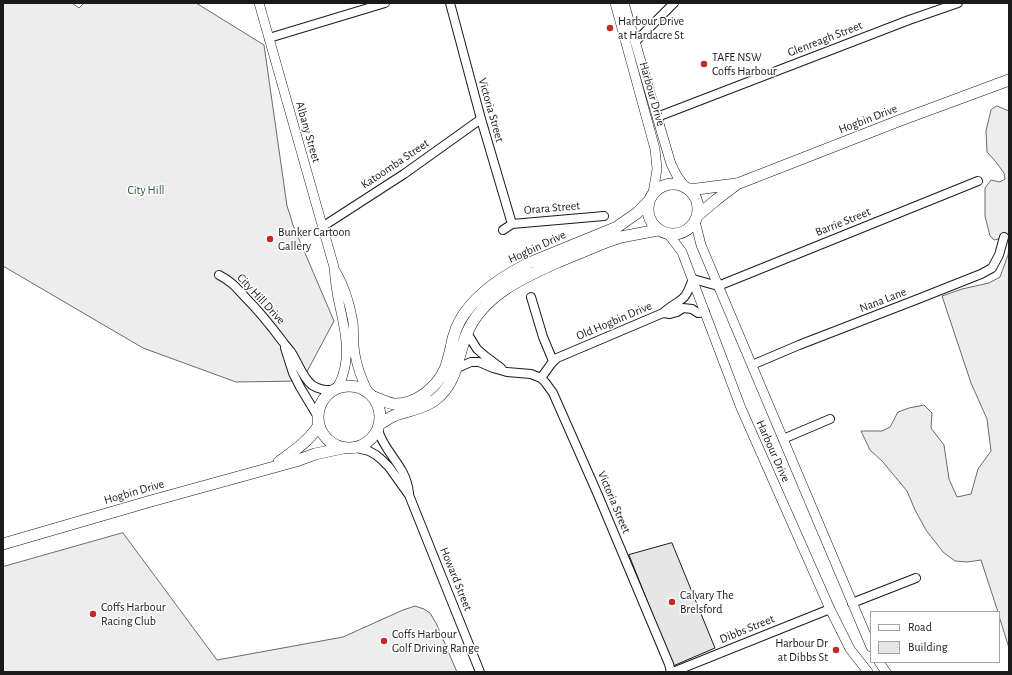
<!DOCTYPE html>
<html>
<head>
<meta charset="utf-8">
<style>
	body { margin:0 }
	#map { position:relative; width:1012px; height:675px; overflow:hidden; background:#fff; font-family:"Alegreya Sans",sans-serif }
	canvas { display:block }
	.frame { position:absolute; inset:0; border:4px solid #1a1a1a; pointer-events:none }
	.legend { position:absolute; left:870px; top:611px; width:130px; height:52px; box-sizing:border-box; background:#fff; border:1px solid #a3a3a3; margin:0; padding:5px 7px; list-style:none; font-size:12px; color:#1a1a1a }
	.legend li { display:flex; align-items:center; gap:8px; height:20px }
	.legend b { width:20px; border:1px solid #a3a3a3 }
</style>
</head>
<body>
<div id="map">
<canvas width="1012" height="675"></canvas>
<div class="frame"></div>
<ul class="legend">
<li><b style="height:5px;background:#fff"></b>Road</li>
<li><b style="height:11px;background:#e6e6e6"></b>Building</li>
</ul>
</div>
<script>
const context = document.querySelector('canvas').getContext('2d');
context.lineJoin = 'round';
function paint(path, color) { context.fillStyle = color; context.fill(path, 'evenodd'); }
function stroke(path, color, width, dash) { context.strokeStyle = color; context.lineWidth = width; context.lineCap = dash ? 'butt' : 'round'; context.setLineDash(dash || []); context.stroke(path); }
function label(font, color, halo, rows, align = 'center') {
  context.font = font + ' "Alegreya Sans",sans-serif'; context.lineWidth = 3; context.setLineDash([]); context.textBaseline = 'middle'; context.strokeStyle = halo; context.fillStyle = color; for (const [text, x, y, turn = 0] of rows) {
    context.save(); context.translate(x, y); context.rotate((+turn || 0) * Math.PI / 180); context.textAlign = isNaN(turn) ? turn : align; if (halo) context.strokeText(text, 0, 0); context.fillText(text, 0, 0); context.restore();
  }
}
const built = new Path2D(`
	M3,3H72L79,8L84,3H196L264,45L287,206L290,215L293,225L334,321L302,381L236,382L143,348L3,266Z
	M997,106L1009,111V243L1007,237L994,240L990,236L985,216V188L991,180L1000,182L1005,179L1004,173L996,162L987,152L986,131L991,110Z
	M1009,244V648L999,616V612H998L981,560L967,562L955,561L943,552L926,530L915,510L907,491L882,461L870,450L861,431H882L890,427L898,412L909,408L924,405L932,413L931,428L944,445L949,479L957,497L971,494L978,469L991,451L987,419L971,383L942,296L962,289L989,283L1000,277L1008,255Z
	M123,533L217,660L343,637L403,610L415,606L424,609L430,613L436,623L457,672H3V567Z`);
paint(built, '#ededed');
stroke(built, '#6a6a6a', 1);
const building = new Path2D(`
	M672,543L715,648L673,666L629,555Z`);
paint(building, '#e6e6e6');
stroke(building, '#1a1a1a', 1);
const minor = new Path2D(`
	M450,3L481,119L512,224
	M269,38L385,3
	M635,42L674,3
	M657,117L909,20L958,3
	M322,227L404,174L481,119
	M503,230L512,224L604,216
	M219,275C231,281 236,287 245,297C259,311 271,326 283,342C285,345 288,348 291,352C298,362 302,377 312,385C319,390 325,390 333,390
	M531,297L543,337L553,361
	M663,313C669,307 676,304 682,299C688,295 690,285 693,279L718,286L978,181
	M467,333L477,349L485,356L501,368
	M285,348L293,373L300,387L318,417
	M752,365L799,345L918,299L981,274L992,268L999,255L1004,237
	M457,368L471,362H479L493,368L507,372L531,374L541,378L545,382L553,393L598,495L669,664L671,672
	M541,378L551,364L557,358L663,313L670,314L677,312L683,308L692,309L698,313L705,312
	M378,430C385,454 406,465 409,493
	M783,439L830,419
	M357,448L369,451L376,455L382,460L389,467L409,495L480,672
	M852,603L916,578
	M673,672L830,609`);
const tertiary = new Path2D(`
	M259,3L334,267C335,278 336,288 338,298C343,321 351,351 343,374C342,379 339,384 337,388
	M615,3L655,149L657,169L653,193
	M624,3L650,93L671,164L677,176L685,187
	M695,221L701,245L871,647
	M669,235L682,252L741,408L830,609L850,649L868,672
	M336,272C345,287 350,305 353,322C354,333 353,343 355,354C357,367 362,380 368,392
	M879,662L886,672`);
const secondary = new Path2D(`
	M648 209a25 25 0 1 1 50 0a25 25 0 1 1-50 0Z
	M689,190L736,184
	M697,216L716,200L737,184L901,120L1009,80
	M318 417a31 31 0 1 1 62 0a31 31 0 1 1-62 0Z
	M374,397C381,400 387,403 394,404C416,405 437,387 445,369C448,362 449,355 451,348C453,336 457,324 464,314C480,291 504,276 529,263L617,227L637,213L649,201
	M380,424C385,421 390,417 396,415C409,410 423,409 435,400C458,383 457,356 467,333C483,295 524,277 558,262C575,255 592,248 609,241L621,237L658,230
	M279,462C294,451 309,441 319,425
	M3,544L151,501L296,461L315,454L343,448`);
stroke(minor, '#1a1a1a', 10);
stroke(tertiary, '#1a1a1a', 10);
stroke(secondary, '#1a1a1a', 12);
stroke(minor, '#fff', 8);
stroke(tertiary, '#fff', 9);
stroke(secondary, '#fff', 11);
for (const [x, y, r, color] of [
	[610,28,4,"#c62828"],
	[704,64,4,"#c62828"],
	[270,239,4,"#c62828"],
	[672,602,4,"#c62828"],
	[93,614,4,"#c62828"],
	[384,641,4,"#c62828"],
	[836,650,4,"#c62828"]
]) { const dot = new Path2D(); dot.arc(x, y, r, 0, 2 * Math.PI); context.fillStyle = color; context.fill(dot); stroke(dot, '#fff', 1.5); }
label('12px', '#1a1a1a', '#fff', [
	["Harbour Drive",618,21],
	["at Hardacre St",618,35],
	["TAFE NSW",712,57],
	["Coffs Harbour",712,71],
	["Bunker Cartoon",278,232],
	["Gallery",278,246],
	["Calvary The",680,595],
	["Brelsford",680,609],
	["Coffs Harbour",101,607],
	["Racing Club",101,621],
	["Coffs Harbour",392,634],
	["Golf Driving Range",392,648],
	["Harbour Dr",828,643,"right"],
	["at Dibbs St",828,657,"right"]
], 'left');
label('12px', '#1a1a1a', '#fff', [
	["Glenreagh Street",825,39,-21],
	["Harbour Drive",652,94,74],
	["Victoria Street",491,110,74],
	["Hogbin Drive",868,119,-21],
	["Albany Street",308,132,74],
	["Katoomba Street",395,164,-34],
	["Orara Street",552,208,-5],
	["Barrie Street",843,222,-22],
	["Hogbin Drive",537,247,-25],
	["City Hill Drive",261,299,47],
	["Nana Lane",883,300,-21],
	["Old Hogbin Drive",614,321,-23],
	["Harbour Drive",773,451,66],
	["Hogbin Drive",134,492,-16],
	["Victoria Street",614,502,67],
	["Howard Street",456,579,68],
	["Dibbs Street",747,629,-22]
]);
label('12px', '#2b5a34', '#fff', [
	["City Hill",146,190]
]);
</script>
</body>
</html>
